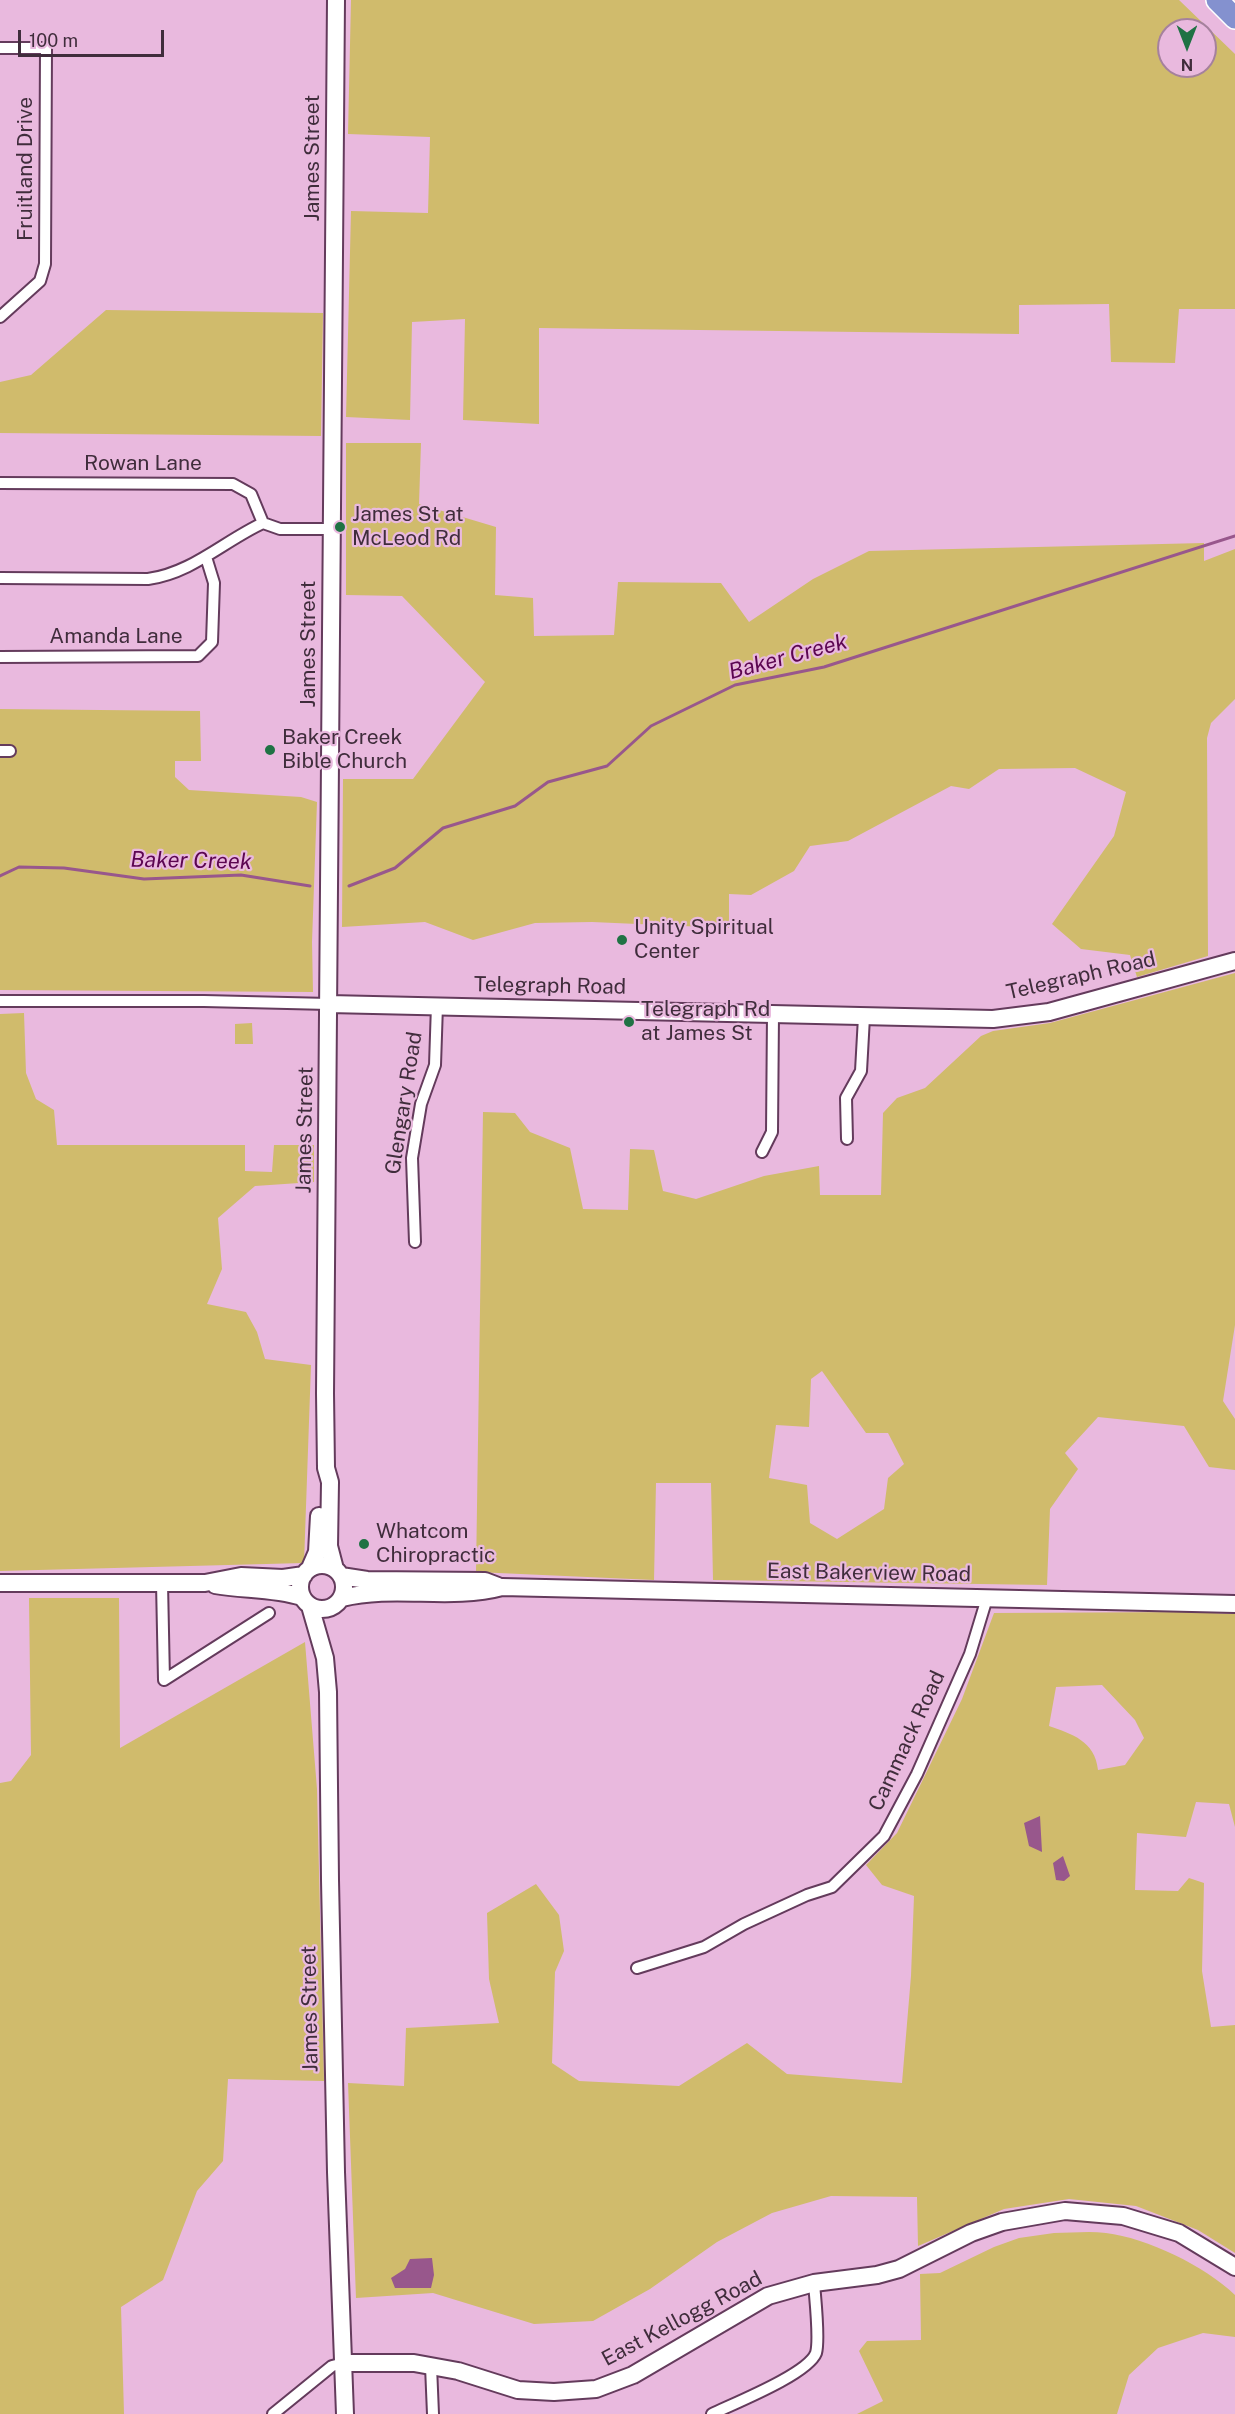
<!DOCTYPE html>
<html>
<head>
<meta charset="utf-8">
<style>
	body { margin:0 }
	#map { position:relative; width:1235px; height:2414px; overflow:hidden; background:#e9b9de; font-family:"Public Sans",sans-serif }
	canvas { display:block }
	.north { position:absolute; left:1157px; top:18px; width:60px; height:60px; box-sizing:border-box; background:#e9b9de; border:2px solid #a5819d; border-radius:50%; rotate:180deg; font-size:16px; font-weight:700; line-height:24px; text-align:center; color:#402d3c }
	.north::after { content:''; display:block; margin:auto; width:21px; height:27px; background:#1f7244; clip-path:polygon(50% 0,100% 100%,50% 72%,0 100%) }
	.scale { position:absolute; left:18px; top:30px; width:146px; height:27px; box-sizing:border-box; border:3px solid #402d3c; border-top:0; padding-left:8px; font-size:18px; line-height:21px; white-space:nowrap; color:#402d3c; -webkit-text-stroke:4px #e9b9de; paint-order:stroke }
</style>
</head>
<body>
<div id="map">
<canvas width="1235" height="2414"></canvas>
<div class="north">N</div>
<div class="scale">100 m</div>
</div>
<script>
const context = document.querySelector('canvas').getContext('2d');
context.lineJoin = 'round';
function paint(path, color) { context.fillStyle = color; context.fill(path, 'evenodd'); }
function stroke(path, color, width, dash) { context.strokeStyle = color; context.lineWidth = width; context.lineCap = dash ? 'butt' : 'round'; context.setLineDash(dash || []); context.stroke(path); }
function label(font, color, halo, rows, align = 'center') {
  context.font = font + ' "Public Sans",sans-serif'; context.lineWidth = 4.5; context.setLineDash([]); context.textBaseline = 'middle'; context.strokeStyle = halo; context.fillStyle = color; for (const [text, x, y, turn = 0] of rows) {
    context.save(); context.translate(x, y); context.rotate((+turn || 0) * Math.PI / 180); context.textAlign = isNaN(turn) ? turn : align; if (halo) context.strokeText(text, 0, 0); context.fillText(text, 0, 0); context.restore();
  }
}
paint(new Path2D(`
	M351,0H1179L1235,54V309H1179L1175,363L1111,362L1109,304L1019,305V334L539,328V424L463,420L465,319L412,322L410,420L346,417L351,211L428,213L430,137L348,134ZM1169,30H1205V66H1169Z
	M106,310L323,313L321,436L0,433V382L31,375Z
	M346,443H421L419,504L496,527L495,595L533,598L534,636L614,635L618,582L721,583L749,622L813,579L869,551L1204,543V561L1235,549V699L1211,723L1207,738L1208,956L1137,977L1130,955L1081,949L1052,924L1114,836L1126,792L1075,768L999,769L969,789L951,786L848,841L810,846L794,871L751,895L729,894V928L592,922L535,923L473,940L425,922L342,927L343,779H413L485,682L402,596L346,595Z
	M0,709L200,711L201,761H175V777L189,790L301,797L317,802L312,942L313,992L0,990Z
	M1235,973V1325L1223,1401L1235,1419V1470L1209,1467L1184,1426L1098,1417L1065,1453L1078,1469L1050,1509L1047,1585L713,1580L711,1483H656L654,1580L476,1572L483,1112L515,1113L530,1132L570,1148L583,1209L628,1210L630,1149L654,1150L663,1191L696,1199L764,1176L819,1166L820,1195H881L883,1113L897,1098L925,1088L981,1036L993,1031L1050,1023ZM822,1371L866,1433H888L904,1464L888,1478L884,1509L837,1539L810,1523L807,1485L769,1478L776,1425L809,1427L811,1379Z
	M24,1013L26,1073L36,1099L54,1110L57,1145H245V1171L272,1172L274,1145H314V1182L255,1186L218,1218L222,1269L207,1304L246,1312L257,1332L265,1359L311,1365L304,1563L0,1571V1014Z
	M252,1023L253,1044H235V1024Z
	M29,1598H119L120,1748L305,1642L317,1789L324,2081L228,2079L223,2161L197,2191L163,2280L121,2307L124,2414H0V1783L11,1781L31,1755Z
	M1190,1612L1235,1614V1827L1229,1804L1196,1802L1186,1837L1137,1833L1135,1890L1178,1891L1189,1878L1204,1883L1202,1971L1211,2027L1235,2025V2253L1198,2230L1136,2206L1069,2199L1004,2209L918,2246L917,2197L831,2196L772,2213L717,2242L650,2289L593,2321L534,2324L433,2293L356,2298L348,2083L404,2086L406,2028L499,2023L489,1979L487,1913L536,1884L559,1915L564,1951L555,1972L552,2063L579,2081L679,2086L747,2043L787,2074L902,2083L911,1976L914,1896L882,1885L866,1865L897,1833L962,1699L994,1613ZM1102,1685L1135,1720L1144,1738L1125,1765L1098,1770C1095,1741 1072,1734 1049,1726L1056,1687Z
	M1054,2233C1071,2233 1089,2231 1106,2233C1147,2238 1205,2266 1235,2295V2337L1203,2333L1158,2348L1129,2375L1117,2414H857L883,2401L859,2351L867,2341L921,2340L920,2274L940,2273L994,2247L1019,2238Z`), '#d0bb6c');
paint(new Path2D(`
	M1040,1816L1042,1852L1029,1846L1024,1823Z
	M1063,1856L1070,1876L1064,1881L1056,1880L1053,1863Z
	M432,2258L434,2275L431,2288H395L391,2278L405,2269L410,2259Z`), '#98578c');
stroke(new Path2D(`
	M0,876L19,867L64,868L144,879L241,875L310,886
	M349,886L395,868L443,828L515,806L548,782L607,766L651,726L735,685L824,667L1235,536`), '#98578c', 3);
const street = new Path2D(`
	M0,48H46L45,264L40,281L0,317
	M0,483L233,484L251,494L263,523L280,529H333
	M0,578L148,579C192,573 224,541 263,523
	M0,657L198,656L212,642L214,583L206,557
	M0,751H10
	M0,1001H204L329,1004
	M847,1139L846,1098L861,1071L864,1017
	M762,1152L772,1132L773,1014
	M415,1242L412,1158L421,1104L435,1065L437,1005
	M162,1583L164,1680
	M164,1680L269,1613
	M637,1968L704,1947L744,1924L807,1895L832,1887L884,1836L917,1774L970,1654L987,1598
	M431,2366L433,2414
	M273,2414L332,2366L344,2363
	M712,2414C735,2403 808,2374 816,2353C820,2339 815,2298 814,2283`);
const secondary = new Path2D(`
	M329,1004L993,1019L1049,1012L1235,961
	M300 1587a22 22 0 1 1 44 0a22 22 0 1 1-44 0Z
	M310,1568L317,1552L319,1516
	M335,1569L329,1546L330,1482L326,1468L325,1393L336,0
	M341,1576L367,1580L485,1581L498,1586
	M0,1583H205L241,1576L283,1578L304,1575
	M215,1585C244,1590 274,1588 302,1597
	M342,1598C395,1585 450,1601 502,1587L1235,1604
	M310,1606L325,1658L328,1692L330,1880L336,2172L345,2414
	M344,2363H414L458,2371L518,2390L554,2392L596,2389L633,2375L768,2296L814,2283L877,2275L899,2269L971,2233L1002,2222L1065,2211L1123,2216L1179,2233L1235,2267`);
const highway = new Path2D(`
	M1217,0L1235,18`);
stroke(street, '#643b5c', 14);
stroke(secondary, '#643b5c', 20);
stroke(highway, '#fff', 24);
stroke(street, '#fff', 10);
stroke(secondary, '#fff', 16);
stroke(highway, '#8491cf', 21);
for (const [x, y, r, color] of [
	[340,527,6,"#1f7244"],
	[270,750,6,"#1f7244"],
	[622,940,6,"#1f7244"],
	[629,1022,6,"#1f7244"],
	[364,1544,6,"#1f7244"]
]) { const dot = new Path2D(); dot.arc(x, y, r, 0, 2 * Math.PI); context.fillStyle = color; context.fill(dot); stroke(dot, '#e9b9de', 2); }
label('21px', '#402d3c', '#e9b9de', [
	["James Street",313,158,-90],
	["Fruitland Drive",26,169,-90],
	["Rowan Lane",143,464],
	["Amanda Lane",116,637],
	["James Street",309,644,-90],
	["Telegraph Road",1081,976,-13],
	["Telegraph Road",550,986,1],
	["Glengary Road",404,1103,-81],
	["James Street",305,1130,-89],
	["East Bakerview Road",869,1573,1],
	["Cammack Road",907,1741,-65],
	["James Street",310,2009,-91],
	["East Kellogg Road",682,2319,-28]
]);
label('21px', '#402d3c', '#e9b9de', [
	["James St at",352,515],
	["McLeod Rd",352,539],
	["Baker Creek",282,738],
	["Bible Church",282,762],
	["Unity Spiritual",634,928],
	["Center",634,952],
	["Telegraph Rd",641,1010],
	["at James St",641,1034],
	["Whatcom",376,1532],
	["Chiropractic",376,1556]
], 'left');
label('italic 22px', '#5c0551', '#e9b9de', [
	["Baker Creek",788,657,-15],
	["Baker Creek",191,861,1]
]);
</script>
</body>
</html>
